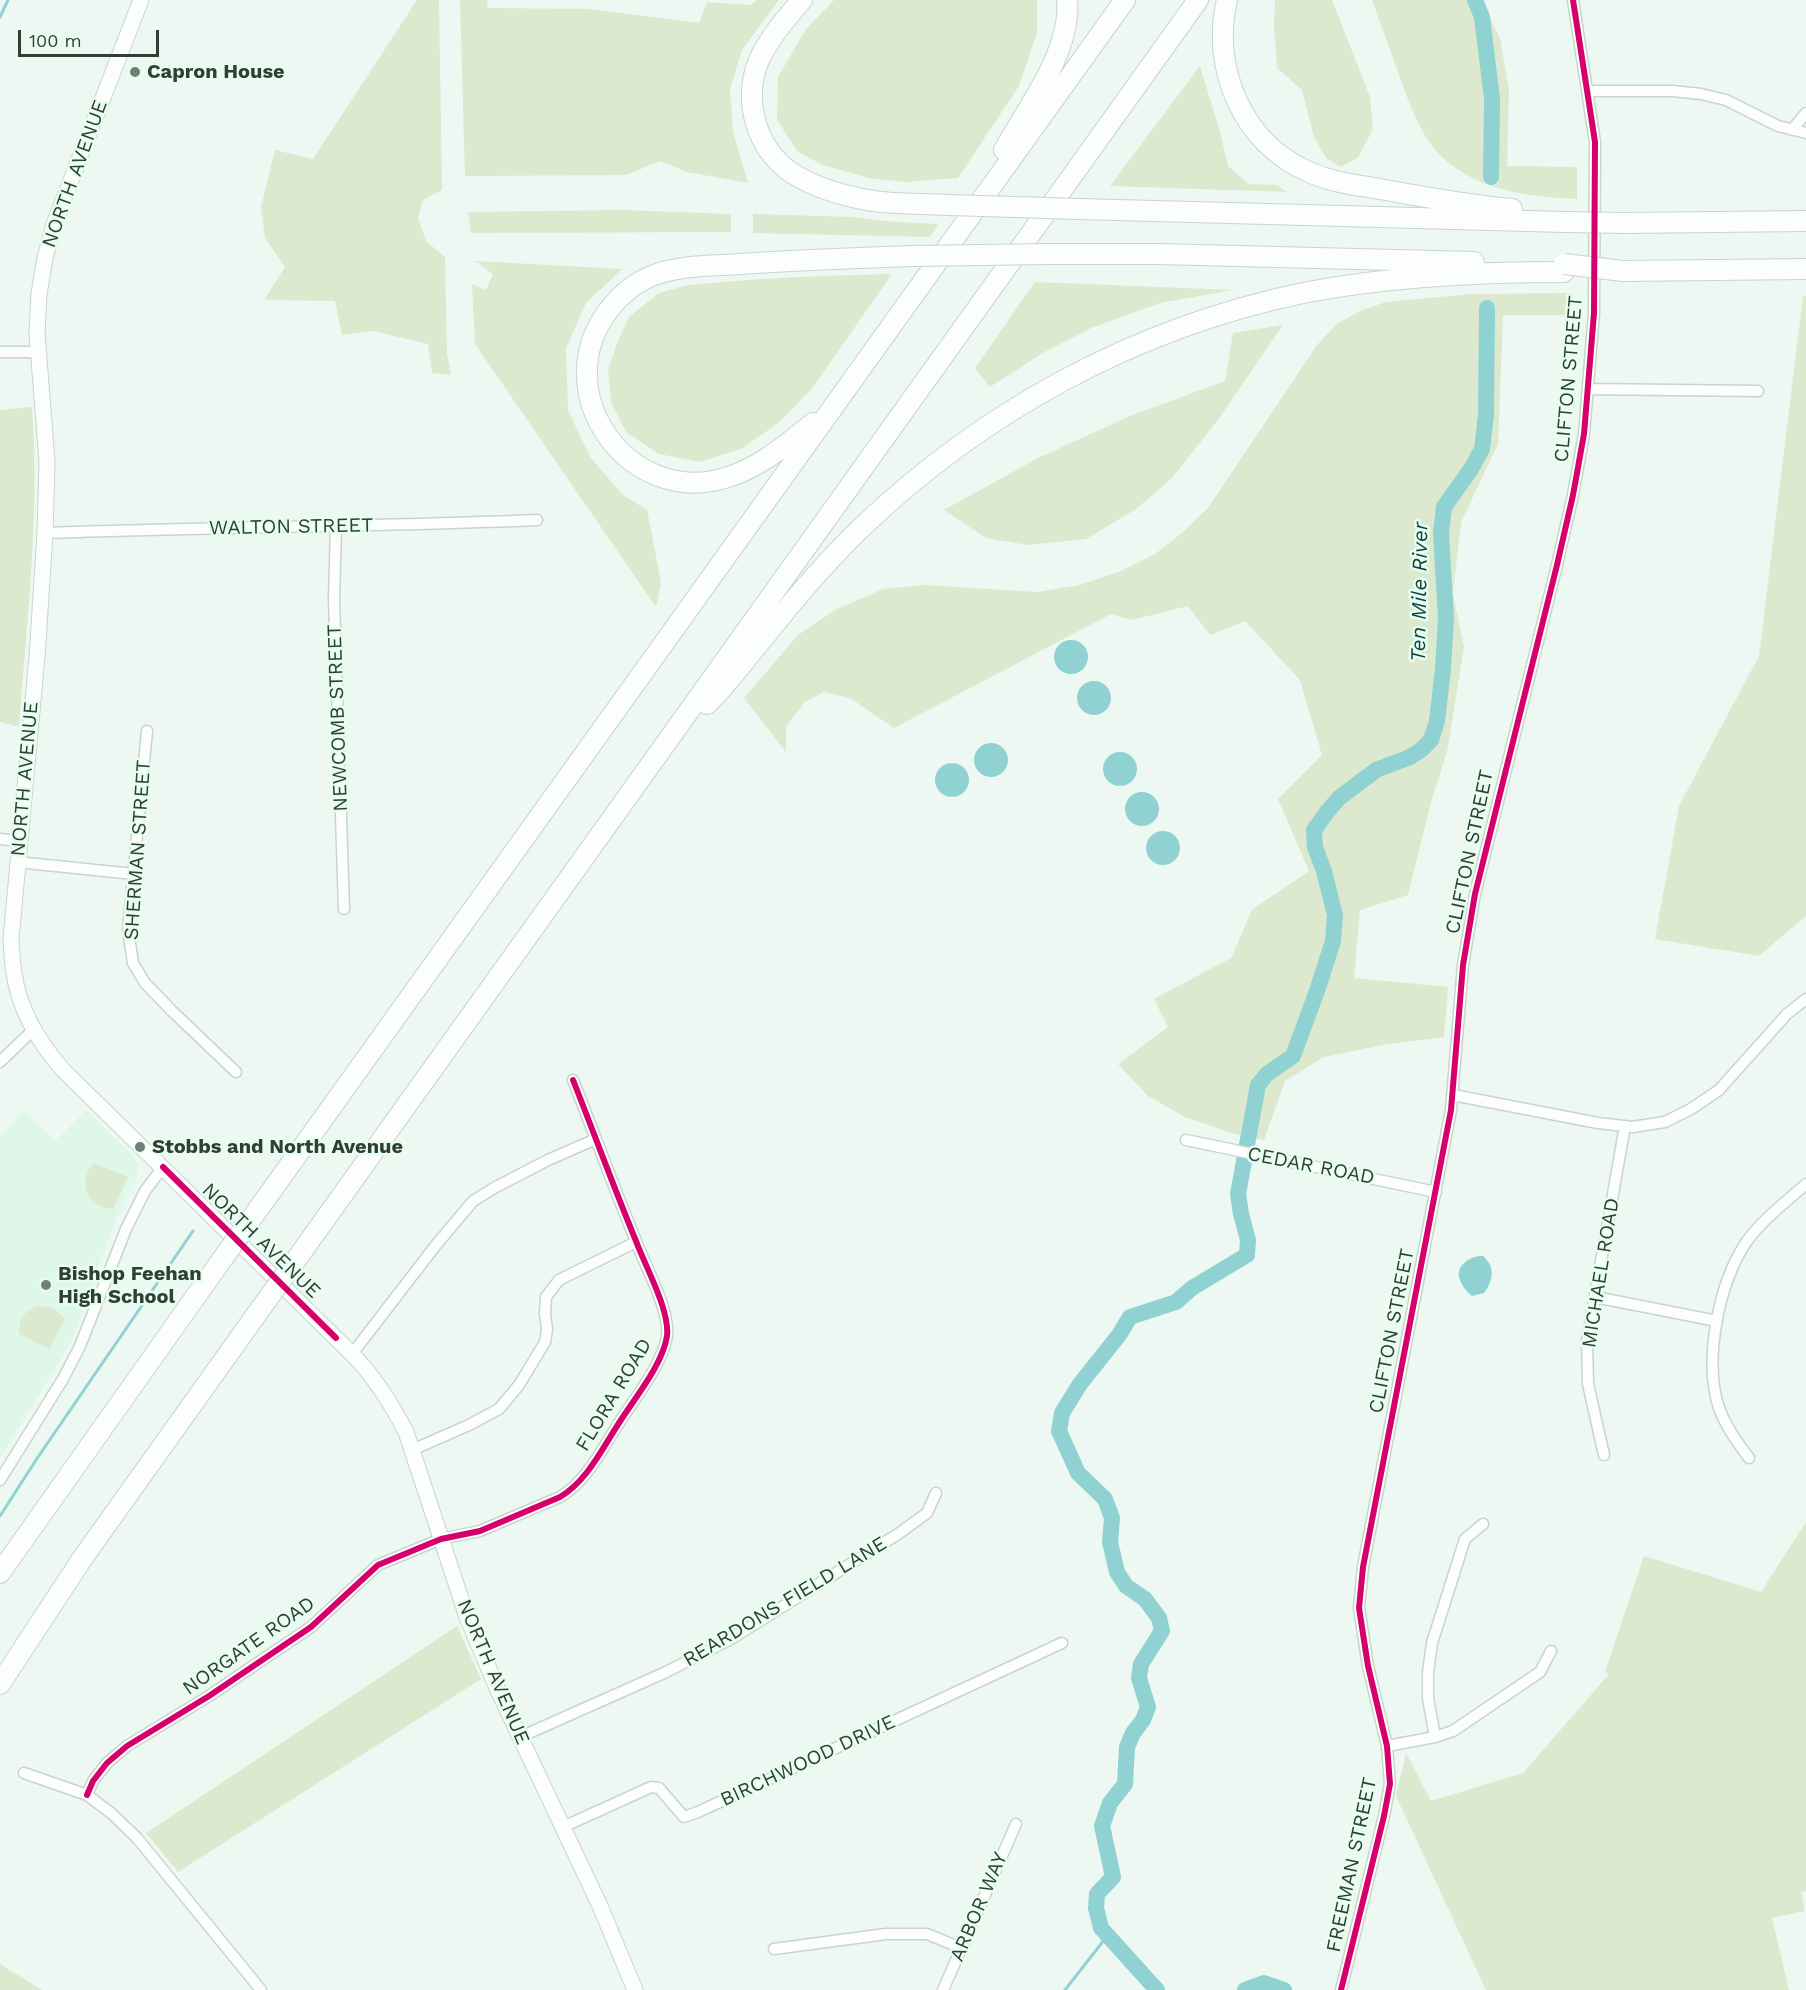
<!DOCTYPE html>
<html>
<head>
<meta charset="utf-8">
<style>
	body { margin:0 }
	#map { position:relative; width:1806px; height:1990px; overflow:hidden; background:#ecf8f1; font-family:"Work Sans",sans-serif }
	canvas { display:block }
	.scale { position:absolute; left:18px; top:30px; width:141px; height:27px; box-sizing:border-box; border:3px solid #323d36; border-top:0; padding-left:8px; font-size:18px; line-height:21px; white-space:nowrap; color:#323d36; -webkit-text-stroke:4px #e6fef0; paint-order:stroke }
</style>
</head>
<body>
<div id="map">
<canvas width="1806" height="1990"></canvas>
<div class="scale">100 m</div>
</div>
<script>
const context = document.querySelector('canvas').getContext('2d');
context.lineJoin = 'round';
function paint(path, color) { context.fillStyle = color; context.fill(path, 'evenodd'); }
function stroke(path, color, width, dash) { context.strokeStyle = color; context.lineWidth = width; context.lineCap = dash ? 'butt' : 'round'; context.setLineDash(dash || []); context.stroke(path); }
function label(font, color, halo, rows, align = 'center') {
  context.font = font + ' "Work Sans",sans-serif'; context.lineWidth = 5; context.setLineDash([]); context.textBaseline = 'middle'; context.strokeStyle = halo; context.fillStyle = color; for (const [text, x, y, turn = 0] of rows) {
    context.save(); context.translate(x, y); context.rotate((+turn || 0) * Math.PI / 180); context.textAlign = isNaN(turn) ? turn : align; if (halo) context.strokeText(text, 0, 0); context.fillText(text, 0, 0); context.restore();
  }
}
paint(new Path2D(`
	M86,1110L134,1157L138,1167L136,1179L113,1226L70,1344L0,1458V1136L24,1111L55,1141Z`), '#def7e9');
paint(new Path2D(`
	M417,0H439L442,190L423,200L418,218L426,241L445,257L447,354L451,375L432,373L428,344L373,331L342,335L335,301L264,300L285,267L265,238L261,207L275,150L313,159Z
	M460,0H487L488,8L589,9L699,23L707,2L750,5L757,0H779L742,50L730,89L733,132L748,183L687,172L660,161L626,175L465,176Z
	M834,0H1037V33L1019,86L958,178L905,182L869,178L823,165L798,152L777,120L778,77L806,29Z
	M1275,0H1332L1370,97L1373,129L1358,158L1341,167L1327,159L1314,137L1302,90L1277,68L1274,26Z
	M1372,0H1482L1500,39L1509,91L1507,166L1577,167V199C1531,197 1479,191 1443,158C1419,135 1408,100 1397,69C1389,46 1380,23 1372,0Z
	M1200,66L1220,132L1228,166L1249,184L1277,185L1287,192L1110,186Z
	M622,210L731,214V232L471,233L468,212Z
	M753,214L852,217L896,222L938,224L930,237L753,233Z
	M475,261L622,269L586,303L566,348L568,410L590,457L623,495L647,510L661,582L656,607L475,344L472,284L486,290L493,274Z
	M892,274L813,387L781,421L743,448L700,462L659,454L626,432L611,402L608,370L619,338L630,316L659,293L688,285L748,280L820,276Z
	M1035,282L1233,290L1160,303L1091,328L1041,354L990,387L975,368Z
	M1571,293V315H1503L1498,444L1461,522L1453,594L1464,647L1447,752L1433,795L1408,895L1360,910L1354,978L1448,987L1444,1037L1383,1045L1324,1057L1285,1081L1264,1140L1232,1133L1185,1117L1148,1096L1118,1064L1168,1027L1154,999L1231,958L1252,910L1309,871L1278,799L1322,755L1300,680L1245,621L1210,635L1188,606L1132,620L1111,614L894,728L850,698L824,692L805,702L786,726V752L744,698L798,635L835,610L883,589L925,585L1037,592L1080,585L1121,571L1155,554L1182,533L1208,508L1317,345L1338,323L1362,310L1386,302L1472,294Z
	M1803,296H1806V916L1759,956L1655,939L1679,806L1759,656Z
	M1283,325L1217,421L1173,477L1136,509L1086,539L1028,545L986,538L944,510L1038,458L1130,416L1225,381L1233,333Z
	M32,407C40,514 27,620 19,727L0,722V410Z
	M94,1163L128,1177L113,1209C87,1208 76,1181 94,1163Z
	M37,1306L53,1308L65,1319L49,1349L19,1334C18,1320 24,1311 37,1306Z
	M1806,1522V1891L1801,1892L1805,1911L1772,1918L1789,1990H1486L1396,1796L1406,1753L1431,1801L1523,1773L1609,1674L1605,1672L1644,1556L1761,1592Z
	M457,1626L481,1679L178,1872L146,1833Z
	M0,1964L42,1990H0Z`), '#dce9cf');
paint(new Path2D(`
	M1054 657a17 17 0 1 1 34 0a17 17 0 1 1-34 0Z
	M1077 698a17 17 0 1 1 34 0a17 17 0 1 1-34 0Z
	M974 760a17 17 0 1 1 34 0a17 17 0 1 1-34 0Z
	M1103 769a17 17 0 1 1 34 0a17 17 0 1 1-34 0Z
	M935 780a17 17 0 1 1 34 0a17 17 0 1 1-34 0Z
	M1125 809a17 17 0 1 1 34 0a17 17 0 1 1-34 0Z
	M1146 848a17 17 0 1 1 34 0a17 17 0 1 1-34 0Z
	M1483,1256C1496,1267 1493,1281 1484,1293L1472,1296C1467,1292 1462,1286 1460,1280C1454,1266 1471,1255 1483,1256Z`), '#90d2d2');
stroke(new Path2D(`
	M0,17L8,0
	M0,1516L38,1457L193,1231
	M1065,1990L1108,1935`), '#90d2d2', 3);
stroke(new Path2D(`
	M1475,0L1482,17L1492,99L1491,177
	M1157,1990L1101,1928L1096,1908L1097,1894L1113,1877L1102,1826L1110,1803L1125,1784L1127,1747L1133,1733L1143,1720L1148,1707L1139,1678L1141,1664L1162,1631L1159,1618L1145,1599L1126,1586L1117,1572L1110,1542L1112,1518L1105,1499L1078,1473L1059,1431L1062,1413L1080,1384L1119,1335L1130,1317L1176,1302L1192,1288L1247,1255L1248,1240L1241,1214L1238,1194L1258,1085L1267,1074L1293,1056L1318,988L1333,941L1335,915L1324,871L1315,847L1314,830L1327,812L1339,798L1376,770L1410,757L1421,750L1431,740L1437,721L1443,669L1446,618L1441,533L1444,507L1471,469L1482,449L1486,415L1487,308
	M1245,1990L1264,1983L1284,1990`), '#90d2d2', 16);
const street = new Path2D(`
	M1588,91H1673L1701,94L1726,100L1778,126L1806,133
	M1792,130L1806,113
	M0,352H39
	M1588,389L1758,391
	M336,526L334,599L344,909
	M45,533C209,527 373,527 537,520
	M147,731L128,930L133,963L145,983L172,1011L236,1072
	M0,839L20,841
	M17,862L134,874
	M0,1062L33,1030
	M1453,1095L1598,1123L1632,1127L1665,1122L1691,1109L1719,1090L1787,1014L1806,999
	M1186,1140L1436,1192
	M1595,1297L1717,1321
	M352,1354L436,1245L473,1201L494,1188L548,1160L596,1139
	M412,1450L469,1425L499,1409L519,1385L545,1342L547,1330L545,1313L546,1297L559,1280L636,1242
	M1604,1455L1588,1384L1587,1340L1625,1126
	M1749,1458C1737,1442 1726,1427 1719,1408C1703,1360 1719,1282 1747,1241C1763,1219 1786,1202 1806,1184
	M0,1480L63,1379L80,1346L126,1229L145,1191L163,1167
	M520,1737L664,1673L731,1639L898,1534L927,1513L936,1493
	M1435,1737L1428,1698V1673L1432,1643L1465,1539L1483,1524
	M1387,1746L1435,1737L1453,1731L1540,1672L1551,1651
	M24,1773L87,1795L111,1813L137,1838L261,1990
	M87,1795L93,1781L107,1763L127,1746L209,1696L311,1627L378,1565L441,1539L480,1531L560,1497C587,1481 602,1449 619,1423C634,1399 663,1364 667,1336C670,1310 645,1266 636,1241C614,1188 594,1133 573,1080
	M563,1827L651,1787L659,1788L684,1817L698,1812L1062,1643
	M774,1949L886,1934H927L961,1948
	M943,1990L1016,1824
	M1341,1990L1384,1816L1390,1784L1387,1746L1368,1666L1359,1608L1363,1567L1451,1110L1463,965L1475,894L1557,565L1573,495L1584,434L1594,313L1595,142L1573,0`);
const secondary = new Path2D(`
	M141,0L54,224L45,258L39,294L37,333L47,462L45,533L37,657L11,939C12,950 12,962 14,973C19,1010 38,1041 62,1069L352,1354C375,1377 391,1403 406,1432L467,1617L497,1688L600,1906L635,1990`);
const highway = new Path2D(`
	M802,0C786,18 769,38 759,60C743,99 755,146 789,171C808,184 831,192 853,197C884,205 917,203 949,205
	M1227,0C1211,68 1242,143 1309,172C1331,182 1356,185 1380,189C1423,197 1468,205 1512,209
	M1004,150C1028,107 1072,50 1067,0
	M1080,209L1565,222
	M1624,223L1806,221
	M1048,254H1158L1474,262
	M1623,271L1806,269
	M813,423C786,445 759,468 725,478C628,507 547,392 608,311C620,295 636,282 654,275C681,265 711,266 740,264C797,260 855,258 913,256
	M707,704C729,683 746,658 766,635C795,598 826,562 860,529C983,411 1135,328 1303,293C1389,276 1477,272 1564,272
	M254,1215L1125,0
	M298,1257L1198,0
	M0,1573L218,1265
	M0,1684L82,1559L261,1308`);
stroke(street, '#c9d4cd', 13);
stroke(secondary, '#c9d4cd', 17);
stroke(highway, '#c9d4cd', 22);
stroke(street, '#fcfefd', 10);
stroke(secondary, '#fcfefd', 15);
stroke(highway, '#fcfefd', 20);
const highwayBridge = new Path2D(`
	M949,205L1080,209
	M1565,222L1624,223
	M913,256L1048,254
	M1564,264L1623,271
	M218,1265L254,1215
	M261,1308L298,1257`);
stroke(highwayBridge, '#c9d4cd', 22, []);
stroke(highwayBridge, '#fcfefd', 20);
stroke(new Path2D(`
	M163,1167L336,1338
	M87,1795L93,1781L107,1763L127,1746L209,1696L311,1627L378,1565L441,1539L480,1531L560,1497C587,1481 602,1449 619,1423C634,1399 663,1364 667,1336C670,1310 645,1266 636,1241C614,1188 594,1133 573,1080
	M1341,1990L1384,1816L1390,1784L1387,1746L1368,1666L1359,1608L1363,1567L1451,1110L1463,965L1475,894L1557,565L1573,495L1584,434L1594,313L1595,142L1573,0`), '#d6006c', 6);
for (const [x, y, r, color] of [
	[135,72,6,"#737e77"],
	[140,1147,6,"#737e77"],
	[46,1285,6,"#737e77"]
]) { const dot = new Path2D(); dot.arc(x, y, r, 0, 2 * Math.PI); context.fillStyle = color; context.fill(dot); stroke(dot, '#e6fef0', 2); }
label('bold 20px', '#323d36', '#e6fef0', [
	["Capron House",147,72],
	["Stobbs and North Avenue",152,1147],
	["Bishop Feehan",58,1274],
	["High School",58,1297]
], 'left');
label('20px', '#323d36', '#e6fef0', [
	["NORTH AVENUE",75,174,-70],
	["CLIFTON STREET",1569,379,-85],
	["WALTON STREET",291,527,-1],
	["NEWCOMB STREET",338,718,-92],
	["NORTH AVENUE",25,779,-85],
	["SHERMAN STREET",138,850,-86],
	["CLIFTON STREET",1470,852,-78],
	["CEDAR ROAD",1311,1166,11],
	["NORTH AVENUE",261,1241,44],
	["MICHAEL ROAD",1601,1273,-81],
	["CLIFTON STREET",1392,1331,-79],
	["FLORA ROAD",614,1395,-59],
	["REARDONS FIELD LANE",785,1602,-31],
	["NORGATE ROAD",249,1646,-35],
	["NORTH AVENUE",493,1672,67],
	["BIRCHWOOD DRIVE",808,1761,-25],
	["FREEMAN STREET",1352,1865,-78],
	["ARBOR WAY",979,1907,-67]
]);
label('italic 21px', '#143f40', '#e6fef0', [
	["Ten Mile River",1420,592,-89]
]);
</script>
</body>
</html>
